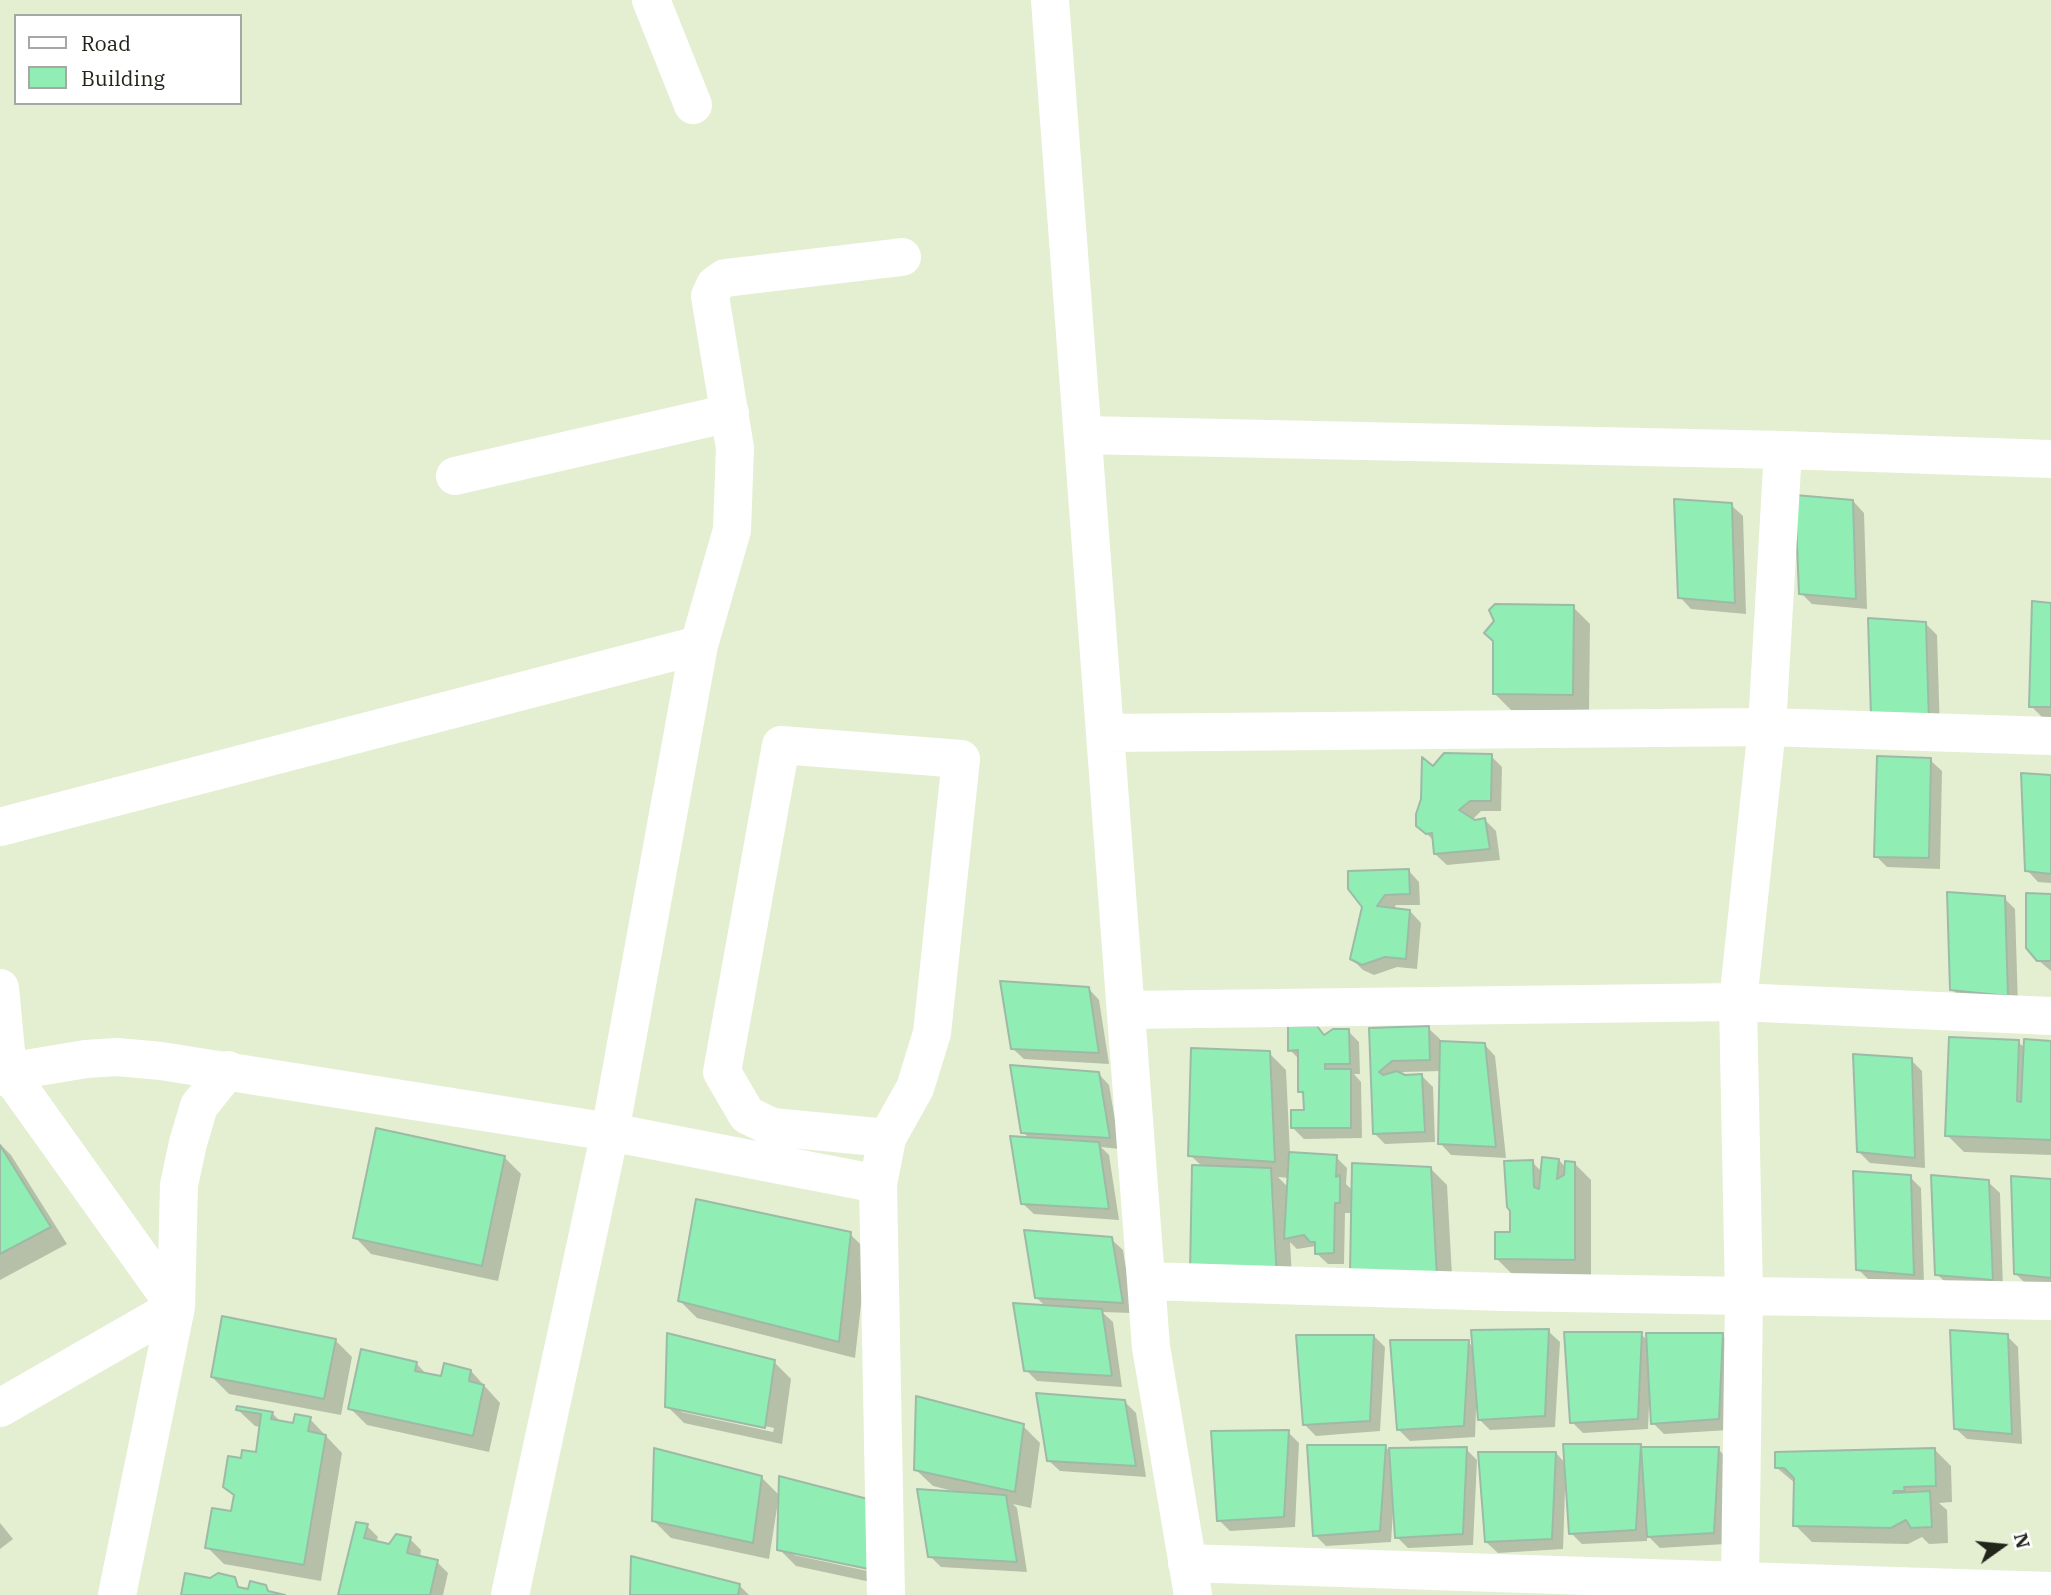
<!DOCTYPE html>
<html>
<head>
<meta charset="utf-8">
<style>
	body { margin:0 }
	#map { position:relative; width:2051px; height:1595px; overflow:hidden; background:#e4efd2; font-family:"IBM Plex Serif",serif }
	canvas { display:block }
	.legend { position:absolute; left:14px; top:14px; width:228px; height:91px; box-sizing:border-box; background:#fff; border:2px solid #a6a8a3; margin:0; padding:9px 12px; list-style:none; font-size:21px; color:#21251a }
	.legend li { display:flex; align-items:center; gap:14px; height:35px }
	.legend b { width:35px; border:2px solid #a6a8a3 }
	.north { position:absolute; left:1967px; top:1511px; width:70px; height:70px; -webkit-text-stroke:5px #fff; paint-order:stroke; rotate:75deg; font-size:19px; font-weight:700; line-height:28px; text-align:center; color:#21251a }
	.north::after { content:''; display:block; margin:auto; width:24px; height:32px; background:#21251a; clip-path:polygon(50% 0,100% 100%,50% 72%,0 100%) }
</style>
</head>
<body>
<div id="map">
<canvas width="2051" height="1595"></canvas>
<ul class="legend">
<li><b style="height:9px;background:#fff"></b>Road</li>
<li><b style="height:19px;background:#90edb4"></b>Building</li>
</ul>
<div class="north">N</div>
</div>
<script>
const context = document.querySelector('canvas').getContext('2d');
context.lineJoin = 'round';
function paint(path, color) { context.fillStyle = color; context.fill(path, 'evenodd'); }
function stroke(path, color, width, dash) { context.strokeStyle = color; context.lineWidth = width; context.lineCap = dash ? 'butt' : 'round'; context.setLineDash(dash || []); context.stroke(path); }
paint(new Path2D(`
	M1853,501L1864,513L1867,609L1812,604L1801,593Z
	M1731,505L1743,516L1746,614L1691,609L1680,597Z
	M2051,604V723H2048L2031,706Z
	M1573,607L1590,624L1589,711L1511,710L1494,693Z
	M1925,623L1937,635L1940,732L1884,727Z
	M1491,756L1502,767L1501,811H1481L1472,820L1475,822L1485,820L1496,831L1500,860L1447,865L1435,854L1434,841L1418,825L1433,769Z
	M1930,760L1942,771L1940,869L1887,867L1876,856Z
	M2051,777V883L2038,882L2027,870Z
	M1408,870L1419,882L1420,905H1396L1393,910L1410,911L1421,923L1417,969L1397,967L1374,975L1363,970L1352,959L1364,906Z
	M2051,895V971L2038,960Z
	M2004,898L2015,909L2018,1006L1963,1001L1952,989Z
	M1088,988L1099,1000L1109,1064L1024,1059L1012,1048Z
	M1428,1028L1440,1039V1043L1484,1044L1495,1056L1506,1158L1451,1155L1440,1143L1442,1071L1403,1072L1400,1074L1404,1076H1422L1433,1087L1435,1142L1385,1144L1374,1133L1370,1030Z
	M1348,1031L1359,1042L1360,1074H1354L1361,1082L1362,1138L1304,1139L1293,1128L1305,1112V1097L1300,1091V1060L1290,1050Z
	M2018,1042L2025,1048L2051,1042V1155L1964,1152L1947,1135Z
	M1269,1053L1286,1070L1290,1154L1336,1157L1347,1168L1346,1184L1353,1191L1430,1168L1447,1185L1453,1294L1353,1213H1345L1344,1264H1328L1316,1253V1246L1297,1249L1290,1242L1293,1295L1203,1167L1190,1155ZM1278,1177L1290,1178L1289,1188Z
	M1911,1060L1922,1071L1925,1168L1870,1163L1859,1152Z
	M1098,1073L1109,1085L1120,1149L1101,1147L1109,1155L1119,1220L1034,1214L1022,1203L1030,1139L1023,1132Z
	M0,1144L11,1155L67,1244L0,1280Z
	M504,1157L521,1174L498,1281L371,1254L355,1237Z
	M1559,1160L1566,1168L1574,1163L1591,1180V1276H1514L1497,1259L1512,1233L1532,1162L1542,1172Z
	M1910,1177L1921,1188L1924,1285L1869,1280L1858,1269Z
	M2051,1181V1287L2027,1285L2016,1274Z
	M1988,1182L2000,1193L2003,1290L1948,1285L1937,1274Z
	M850,1234L867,1251L855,1358L697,1318L680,1301Z
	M1111,1239L1123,1250L1133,1313L1102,1312L1113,1322L1122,1387L1037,1381L1026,1370L1046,1307L1036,1297Z
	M1548,1331L1560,1342L1555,1427L1490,1430L1479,1419L1478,1409H1476L1475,1437L1410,1441L1399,1430L1468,1342L1474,1348Z
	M1641,1334L1648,1341L1722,1335L1734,1346L1729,1430L1664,1434L1653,1423L1652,1405H1649L1648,1429L1583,1433L1572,1422Z
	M1374,1336L1385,1347L1380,1431L1316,1436L1304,1424Z
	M2007,1336L2018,1347L2022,1444L1967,1439L1955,1428Z
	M335,1340L352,1357L341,1415L229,1394L212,1377Z
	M774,1362L791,1379L782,1444L684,1423L667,1406ZM681,1408L774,1428L773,1432L681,1412Z
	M416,1363L428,1376L442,1378L471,1371L500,1403L489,1452L367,1425L350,1408Z
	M1124,1401L1136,1413L1146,1477L1060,1471L1048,1460Z
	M238,1410L272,1413L282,1423L295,1425L310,1419L342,1453L321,1581L224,1564L207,1547L233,1513L235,1497L225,1487L242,1460L257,1454L261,1427L255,1426Z
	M1023,1426L1040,1443L1031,1508L1013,1504L1017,1508L1027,1572L941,1567L930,1556L953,1491L933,1486L915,1469Z
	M1288,1432L1299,1443L1295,1527L1230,1531L1219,1520Z
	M1385,1446L1391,1453L1466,1449L1477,1460L1473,1545L1408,1548L1397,1537L1395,1511H1393L1391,1542L1326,1546L1315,1535Z
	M1640,1446L1644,1449H1718L1729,1460L1725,1544L1660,1548L1647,1535V1541L1582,1544L1571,1533L1568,1491H1565L1563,1549L1498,1553L1486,1542L1556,1453L1566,1464Z
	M1935,1450L1951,1466L1952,1502L1939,1503L1947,1510L1948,1543L1929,1544L1922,1537L1908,1544L1812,1542L1795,1525L1796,1484L1777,1468Z
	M761,1477L779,1495L769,1559L671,1538L654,1521Z
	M886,1506L894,1587L796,1566L779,1549ZM794,1552L887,1572L886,1575L794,1555Z
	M0,1523L13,1539L0,1549Z
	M367,1526L378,1537L376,1542L390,1546L410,1539L421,1550L420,1557L437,1562L448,1573L443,1595H340Z
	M739,1585L749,1595H632Z`), '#0003');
const building = new Path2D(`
	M1795,495L1853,500L1856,599L1799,594Z
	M1674,499L1732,503L1735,603L1678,598Z
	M2032,601L2051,603V707H2029Z
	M1495,604L1574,605L1573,695L1493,694V641L1484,633L1494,621L1489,610Z
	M1868,618L1926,622L1929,722L1871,717Z
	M1444,753L1492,754L1491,801H1470L1459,810L1475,820L1485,818L1490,849L1434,854L1432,833L1426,834L1416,826V814L1421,799L1422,757L1433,766Z
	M1877,756L1931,758L1929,858L1874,857Z
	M2021,773L2051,775V874L2025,871Z
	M1409,869L1410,894L1385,895L1377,906L1410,910L1406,959L1385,957L1362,965L1350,959L1362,907L1348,889V871Z
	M1947,892L2005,896L2008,996L1950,990Z
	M2026,893L2051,894V961H2037L2026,948Z
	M1000,981L1089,987L1099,1053L1011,1049Z
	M1288,1026H1317L1324,1035L1333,1029H1349L1350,1064H1325V1069H1351V1128H1291V1110H1304L1303,1092H1298V1050L1288,1051Z
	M1429,1026L1430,1060L1392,1061L1379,1072L1383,1075L1397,1071L1405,1075L1422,1074L1425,1132L1373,1134L1369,1028Z
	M1949,1037L2019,1040L2017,1101L2021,1102L2024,1039L2051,1041V1140L1945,1136Z
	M1440,1041L1485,1043L1496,1147L1438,1144Z
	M1191,1048L1270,1051L1275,1162L1188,1156Z
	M1853,1054L1912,1058L1915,1158L1857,1152Z
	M1010,1065L1099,1072L1110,1138L1021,1133Z
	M376,1128L505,1156L482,1266L353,1238Z
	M1010,1136L1099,1142L1109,1209L1021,1204Z
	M0,1145L51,1227L0,1254Z
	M1289,1152L1337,1155L1336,1177L1340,1175V1203H1335L1334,1253L1315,1254V1242H1310L1304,1235L1284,1239Z
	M1542,1157L1559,1159L1557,1179L1564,1175L1565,1161L1575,1162V1260L1495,1259V1232H1510V1211L1507,1207L1504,1161L1533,1160L1534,1187L1539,1189Z
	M1352,1163L1431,1167L1437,1277L1350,1271Z
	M1192,1165L1271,1168L1277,1279L1190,1273Z
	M1853,1171L1911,1175L1914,1275L1856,1270Z
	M1931,1175L1989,1180L1993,1280L1935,1275Z
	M2011,1176L2051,1179V1278L2014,1274Z
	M696,1199L851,1232L839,1342L678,1301Z
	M1024,1230L1112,1237L1123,1303L1035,1298Z
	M1013,1303L1102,1309L1112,1376L1024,1371Z
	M222,1316L336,1339L324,1399L211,1377Z
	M1549,1329L1545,1416L1478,1420L1471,1330Z
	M1950,1330L2008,1334L2012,1434L1954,1429Z
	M1564,1332H1642L1638,1419L1570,1423Z
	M667,1333L775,1360L765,1428L665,1407Z
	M1646,1333H1723L1719,1419L1651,1424Z
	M1296,1335H1374L1370,1421L1303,1425Z
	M1390,1340H1469L1464,1426L1397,1430Z
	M361,1349L417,1362L415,1371L441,1376L444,1363L471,1370L469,1381L484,1385L473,1436L348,1409Z
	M1036,1393L1125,1400L1136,1466L1047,1461Z
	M916,1396L1024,1424L1015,1492L914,1470Z
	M237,1406L273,1412L271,1419L293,1423L295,1414L311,1417L308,1431L326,1435L304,1565L205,1548L212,1508L231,1511L234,1495L223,1487L228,1456L241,1458L242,1450L256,1452L261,1414L236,1410Z
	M1289,1430L1284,1517L1217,1521L1211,1431Z
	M1563,1444H1641L1636,1530L1569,1534Z
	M1307,1445H1386L1380,1531L1313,1536Z
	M1467,1447L1463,1534L1395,1538L1389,1448Z
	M1641,1447H1719L1714,1533L1647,1537Z
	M654,1448L762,1476L753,1543L652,1521Z
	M1935,1448L1936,1486L1904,1487L1905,1491H1894L1893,1493L1930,1491L1932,1527L1911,1528L1906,1520L1891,1528L1793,1526L1794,1478L1784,1468H1775V1452Z
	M1478,1452H1556L1552,1539L1485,1542Z
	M779,1476L887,1504L878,1571L777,1550Z
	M917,1489L1006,1495L1017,1562L928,1557Z
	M356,1522L368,1524L364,1538L389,1544L396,1534L411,1537L407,1553L438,1560L430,1595H338Z
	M631,1556L740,1584L738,1595H630Z
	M185,1573L210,1578L218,1573L235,1577L238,1587L248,1589L250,1581L266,1585L268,1591L285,1595H181Z`);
paint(building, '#90edb4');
stroke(building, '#9dbaa7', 2);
stroke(new Path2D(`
	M651,0L693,105
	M1050,0L1151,1347L1193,1595
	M1083,435L1783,450L2051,459
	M455,476L730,413
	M1105,733L1767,727L2051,736
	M0,827L699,645
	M0,988L8,1072L0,1077
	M1126,1010L1738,1002L2051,1016
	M1146,1281L1504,1292L2051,1301
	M176,1307L8,1072L86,1059L117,1057L161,1061L610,1132L878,1184
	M0,1408L176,1307
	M1187,1563L2051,1591
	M1740,1581L1744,1297L1738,1002L1767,727L1783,450
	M117,1595L176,1307L179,1185L188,1143L199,1106L228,1070
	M510,1595L610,1132L699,645L732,530L735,448L710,296L715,285L725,278L902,257
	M886,1595L878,1184L887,1138L915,1088L932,1033L961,759L781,745L722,1072L747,1115L772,1127L887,1138`), '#fff', 38);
</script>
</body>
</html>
